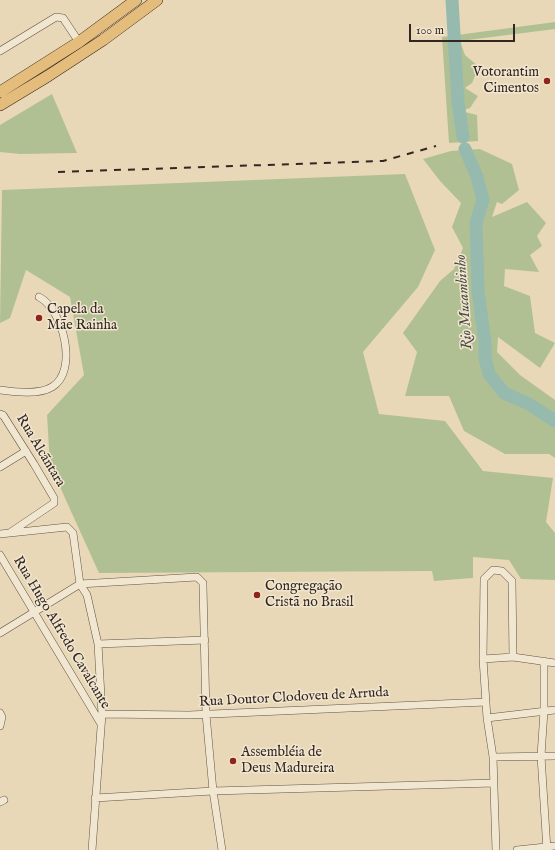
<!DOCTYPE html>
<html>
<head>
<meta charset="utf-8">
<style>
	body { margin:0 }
	#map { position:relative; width:555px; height:850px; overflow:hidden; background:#e9d8b7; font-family:"IM FELL English",serif }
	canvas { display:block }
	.scale { position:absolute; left:409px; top:24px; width:106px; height:18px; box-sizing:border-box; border:2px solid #332721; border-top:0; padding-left:5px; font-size:12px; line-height:14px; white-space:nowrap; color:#332721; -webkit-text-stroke:3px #f1e6d0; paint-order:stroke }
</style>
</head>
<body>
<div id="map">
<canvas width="555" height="850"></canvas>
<div class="scale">100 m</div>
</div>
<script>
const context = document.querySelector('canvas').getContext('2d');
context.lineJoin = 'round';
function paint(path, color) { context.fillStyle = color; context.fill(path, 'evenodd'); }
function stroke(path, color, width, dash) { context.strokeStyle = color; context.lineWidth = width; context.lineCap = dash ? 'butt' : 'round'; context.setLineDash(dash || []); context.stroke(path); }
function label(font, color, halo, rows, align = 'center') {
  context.font = font + ' "IM FELL English",serif'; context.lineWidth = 3; context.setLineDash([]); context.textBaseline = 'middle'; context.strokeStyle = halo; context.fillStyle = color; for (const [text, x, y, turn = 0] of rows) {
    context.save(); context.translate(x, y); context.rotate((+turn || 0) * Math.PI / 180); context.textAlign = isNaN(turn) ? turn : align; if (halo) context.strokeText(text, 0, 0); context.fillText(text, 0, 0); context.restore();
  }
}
paint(new Path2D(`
	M555,22V29L460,41L465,55L479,67L472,83L465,88L478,96L470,108L461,111L477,115L478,141L449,143L442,37Z
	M52,94L77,153L20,154L0,152V125Z
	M480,149L512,164L519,190L502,204L497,202L492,217L527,202L546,223L537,236L542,246L530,255L539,272L505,269L504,286L530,296L535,333L555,343L540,368L498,337L497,352L520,375L555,400V458L549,454H505L464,431L449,396H405L417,352L403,333L440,281L454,269L463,248L452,227L461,203L440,181L423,159L451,151Z
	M405,174L435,250L418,287L363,352L379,414L445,421L483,471L553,478L546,522L555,533V580L521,579L509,560L473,557V578L434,581L432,571L99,573L50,465L47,415L84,375L70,297L26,270L10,318L0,323L2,190Z`), '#b1c092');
stroke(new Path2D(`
	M452,0L458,102L463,137
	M465,149L477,177L483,200L476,223L478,291L485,342V358L489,374L504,393L529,404L555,421`), '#97baaf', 13);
const minor = new Path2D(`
	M0,51L56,17L63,18L79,42
	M0,390C15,392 39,395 52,387C79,371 63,309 39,297
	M0,414L3,415L34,464L54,498V503L11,532
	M0,467L26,451
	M0,534L67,527L73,533L80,584L87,595L98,644L102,714L92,850
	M0,555L101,724
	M0,633L80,584L197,577L203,583V586L206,714L213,791L222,850
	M98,644L205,640
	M483,659L513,657L555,663
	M544,661V711L541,756L547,850
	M0,713L2,717L0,726
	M102,714L189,715L486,702
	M487,718L555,710
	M493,757L555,756
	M95,798L213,791L494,783
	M0,802L4,800
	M496,850L493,757L487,718L483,659L484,579L493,570L502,571L512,581L513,657
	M517,850L555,846`);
const primary = new Path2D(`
	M0,92L79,42L136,0
	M0,105L48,76L103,40L157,0`);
stroke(minor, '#605346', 8);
stroke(primary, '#332721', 12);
stroke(minor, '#f1e6d0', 7);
stroke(primary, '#e4bc7c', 11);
stroke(new Path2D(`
	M58,172L383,161L436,146`), '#332721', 2, [7, 7]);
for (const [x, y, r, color] of [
	[547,81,4,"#8f2418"],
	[39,318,4,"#8f2418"],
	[257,595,4,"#8f2418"],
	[233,761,4,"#8f2418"]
]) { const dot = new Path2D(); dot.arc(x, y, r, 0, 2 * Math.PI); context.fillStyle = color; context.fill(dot); stroke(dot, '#f1e6d0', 1.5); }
label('14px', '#332721', '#f1e6d0', [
	["Votorantim",539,73,"right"],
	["Cimentos",539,89,"right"],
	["Capela da",47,310],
	["Mãe Rainha",47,326],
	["Congregação",265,587],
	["Cristã no Brasil",265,603],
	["Assembléia de",241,753],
	["Deus Madureira",241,769]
], 'left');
label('14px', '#332721', '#f1e6d0', [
	["Rua Alcãntara",40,451,59],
	["Rua Hugo Alfredo Cavalcante",61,633,59],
	["Rua Doutor Clodoveu de Arruda",294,698,-3]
]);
label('italic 15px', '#4c4c44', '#f1e6d0', [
	["Rio Mucambinho",465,302,-94]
]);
</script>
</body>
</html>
